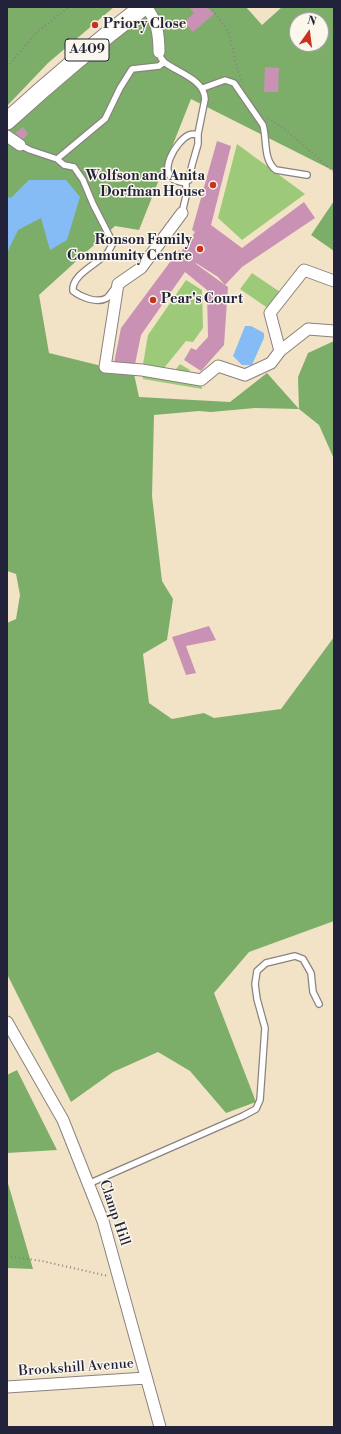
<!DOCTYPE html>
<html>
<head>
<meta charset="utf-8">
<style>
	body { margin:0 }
	#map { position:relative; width:341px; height:1434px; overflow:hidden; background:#f2e3c6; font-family:"Libre Bodoni",serif }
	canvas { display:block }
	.frame { position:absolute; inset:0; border:8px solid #22223b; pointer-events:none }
	.north { position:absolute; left:289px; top:12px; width:40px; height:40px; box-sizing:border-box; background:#fbf7ec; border:1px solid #a4a2a5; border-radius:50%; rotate:14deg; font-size:11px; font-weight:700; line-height:16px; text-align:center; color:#22223b }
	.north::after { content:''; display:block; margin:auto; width:14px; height:18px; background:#c8321e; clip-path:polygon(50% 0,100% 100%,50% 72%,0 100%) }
</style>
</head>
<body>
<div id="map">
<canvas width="341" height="1434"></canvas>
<div class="frame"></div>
<div class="north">N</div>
</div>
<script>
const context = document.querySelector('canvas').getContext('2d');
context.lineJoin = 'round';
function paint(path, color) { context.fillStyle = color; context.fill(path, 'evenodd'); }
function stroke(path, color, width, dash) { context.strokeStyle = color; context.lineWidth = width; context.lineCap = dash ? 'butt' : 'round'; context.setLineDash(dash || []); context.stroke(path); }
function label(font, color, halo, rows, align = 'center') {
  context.font = font + ' "Libre Bodoni",serif'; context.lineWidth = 3; context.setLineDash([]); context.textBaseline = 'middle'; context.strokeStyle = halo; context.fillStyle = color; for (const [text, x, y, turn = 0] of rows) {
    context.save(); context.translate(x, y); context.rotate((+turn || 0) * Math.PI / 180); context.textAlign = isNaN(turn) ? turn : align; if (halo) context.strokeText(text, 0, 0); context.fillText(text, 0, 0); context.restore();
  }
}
paint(new Path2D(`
	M237,144L305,194L242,240L218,218Z
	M252,273L280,292L269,309L240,289Z
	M186,280L202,290L203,328L193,342L186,341L160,373L185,376L176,369L180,364L190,370L186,377L201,380L202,389L143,379L142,370L148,335Z`), '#9cca79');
paint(new Path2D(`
	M7,7H114L48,63L7,106Z
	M156,7H246L262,25L282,7H334V171L191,99L139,230L115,226L39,295L49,353L134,374L139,397L230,402L267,373L299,409L298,377L308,353L334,341V459L319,425L299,409L255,408L211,412L199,411L154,415L152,496L162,581L173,599L167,640L143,654L149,703L172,719L204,713L214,718L281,709L334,637V921L249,952L214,993L256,1102L226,1113L190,1071L158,1052L113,1072L71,1102L7,974V623L16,619L20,595L16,574L7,571V130L45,90L89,52ZM297,20H321V44H297Z
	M334,201V251L311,235Z
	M17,1070L57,1150L7,1153V1075Z
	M7,1180L33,1269L7,1268Z`), '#7dae69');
paint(new Path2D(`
	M29,180H66L80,197L67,240L50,250L41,218L18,230L7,253V197L11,198Z
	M245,326H251L264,333V338L252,365H242L233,356Z`), '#85bcf5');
paint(new Path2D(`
	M189,7H207L214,14L193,32L184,22L194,13Z
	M265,67L279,68L278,92H264Z
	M23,127L28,134L22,140L15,133Z
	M217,141L231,146L211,225L242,248L304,202L315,218L242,267L225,285L228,287L224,345L201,371L184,360L191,348L196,350L208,337L207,290L185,272L141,335L134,369L114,363L121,328L179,250L181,252L195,232L192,230ZM196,263L218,277L225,285L196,264Z
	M209,626L216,640L186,646L196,673L186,675L172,637Z`), '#c991b3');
const service = new Path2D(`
	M159,52L161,58L164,62C178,73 204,79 205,99L198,134V144L192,165L189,180C185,183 182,183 177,181C156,174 176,141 189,135C191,134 196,134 198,134
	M203,88L225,80L234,83L263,125C267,138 263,161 276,170L307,175
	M20,145L30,150L57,159L64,165L74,167L83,180L93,204L113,243C111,246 110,249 108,252C100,263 71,274 73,291C81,297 97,304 107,298C110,295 112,291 115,288
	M57,159L105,119L120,88L132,69L159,66L164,62
	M182,213L186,196V182
	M88,1184L243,1116L256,1109L260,1100L265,1028L257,999L255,984L257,971L266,963L295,956L303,959L311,973L313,992L319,1004`);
const minor = new Path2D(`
	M146,7C157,20 159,35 159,52
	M7,136L20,145
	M182,213L141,268L118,284L105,367L142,370L201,380L218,366L245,375L271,363L280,351L308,329L334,331
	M280,351L270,313L304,270L334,281
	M7,1022L63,1120L103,1221L160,1427
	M7,1387L146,1378`);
const primary = new Path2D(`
	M7,121C51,81 96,43 143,7`);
stroke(service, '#8a8280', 8);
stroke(minor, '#8a8280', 13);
stroke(primary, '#8a8280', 19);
stroke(new Path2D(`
	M210,7L229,32L237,69L242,80
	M7,67L37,32L69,7
	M268,118L287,131L334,172
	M178,233L189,240
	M7,1256L42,1261L108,1276`), '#8a8280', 2, [1, 3]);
stroke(service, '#fff', 5.5);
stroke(minor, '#fff', 11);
stroke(primary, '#fff', 17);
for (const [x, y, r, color] of [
	[95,25,4,"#c8321e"],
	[213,185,4,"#c8321e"],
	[200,249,4,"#c8321e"],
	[153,300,4,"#c8321e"]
]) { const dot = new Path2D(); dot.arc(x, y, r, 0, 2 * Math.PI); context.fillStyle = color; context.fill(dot); stroke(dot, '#fbf7ec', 1.5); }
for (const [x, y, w] of [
	[87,50,44]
]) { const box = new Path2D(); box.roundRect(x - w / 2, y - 11, w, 22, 3); context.fillStyle = '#fbf7ec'; context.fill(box); stroke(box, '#22223b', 1); }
label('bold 13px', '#22223b', null, [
	["A409",87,50]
]);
label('bold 14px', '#22223b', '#fbf7ec', [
	["Priory Close",103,25],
	["Wolfson and Anita",205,177,"right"],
	["Dorfman House",205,193,"right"],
	["Ronson Family",192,241,"right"],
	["Community Centre",192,257,"right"],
	["Pear's Court",161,300]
], 'left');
label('14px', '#22223b', '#fbf7ec', [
	["Clamp Hill",114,1213,71],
	["Brookshill Avenue",76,1368,-4]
]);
</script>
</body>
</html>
